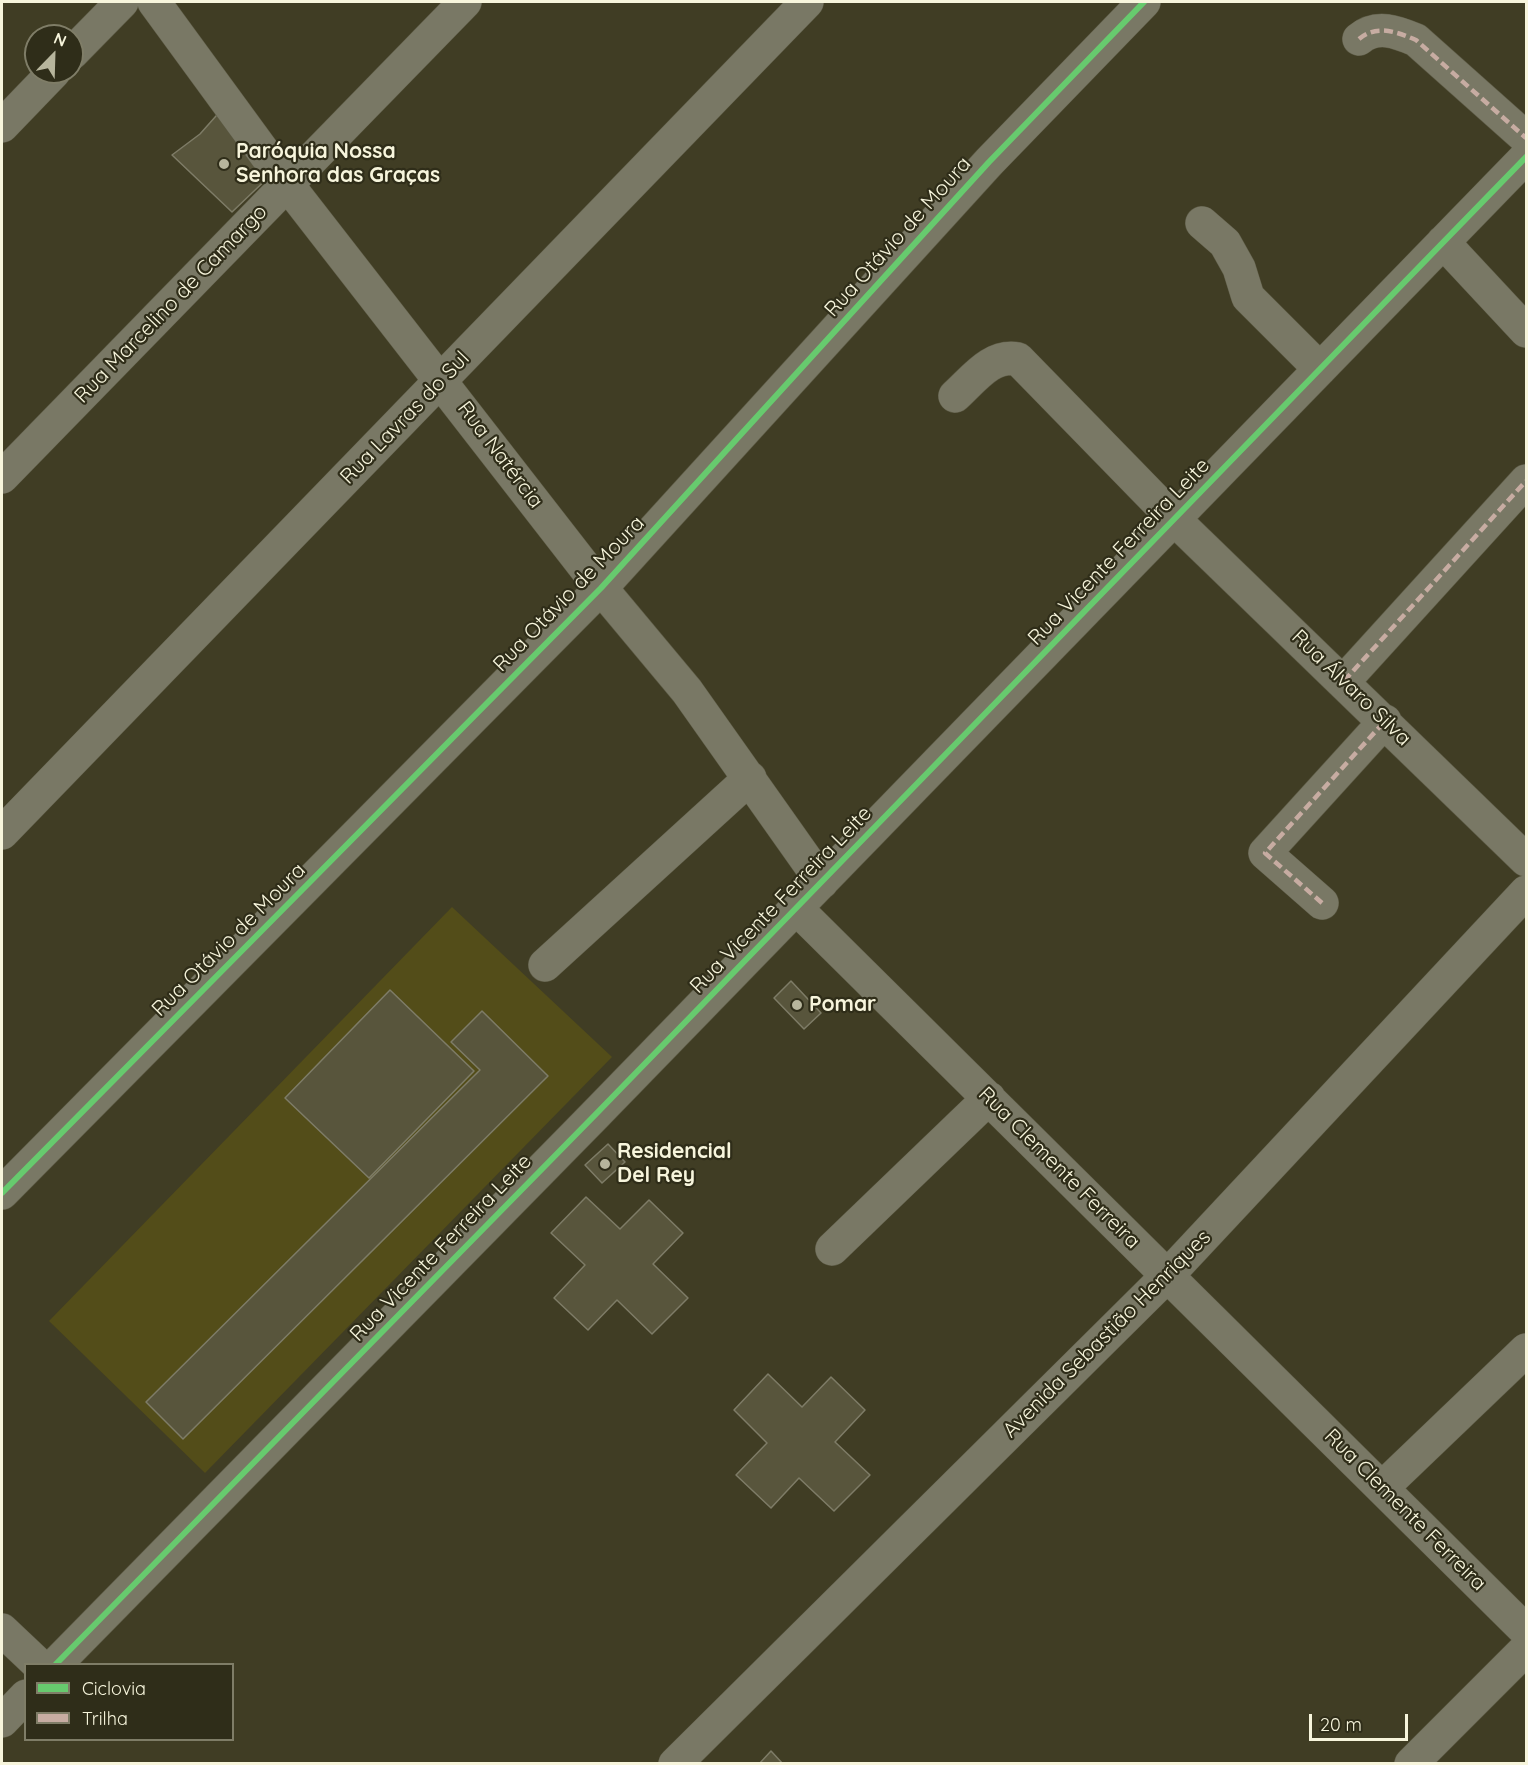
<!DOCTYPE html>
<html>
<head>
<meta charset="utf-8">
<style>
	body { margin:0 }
	#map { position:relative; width:1528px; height:1765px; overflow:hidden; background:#403d24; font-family:Quicksand,sans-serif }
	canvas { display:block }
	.frame { position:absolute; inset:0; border:3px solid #f7f5dc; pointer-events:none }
	.legend { position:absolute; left:24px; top:1663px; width:210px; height:78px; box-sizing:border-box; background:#2f2d19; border:2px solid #7f7d67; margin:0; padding:8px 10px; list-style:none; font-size:18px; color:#f7f5dc }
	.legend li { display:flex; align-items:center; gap:12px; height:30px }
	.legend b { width:30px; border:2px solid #7f7d67 }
	.north { position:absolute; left:24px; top:24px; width:60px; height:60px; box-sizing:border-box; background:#2f2d19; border:2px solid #7f7d67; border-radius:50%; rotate:23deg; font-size:16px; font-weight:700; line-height:24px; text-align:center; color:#f7f5dc }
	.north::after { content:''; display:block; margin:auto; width:21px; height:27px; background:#b7b59c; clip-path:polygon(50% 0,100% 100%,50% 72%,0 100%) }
	.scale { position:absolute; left:1309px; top:1714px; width:99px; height:27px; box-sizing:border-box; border:3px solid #f7f5dc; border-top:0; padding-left:8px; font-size:18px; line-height:21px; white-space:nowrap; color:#f7f5dc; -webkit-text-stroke:4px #2f2d19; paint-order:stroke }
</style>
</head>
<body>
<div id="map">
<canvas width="1528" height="1765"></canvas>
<div class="frame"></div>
<ul class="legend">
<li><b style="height:8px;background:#67ca6e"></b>Ciclovia</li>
<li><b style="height:8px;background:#c7aca2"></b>Trilha</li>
</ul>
<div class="north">N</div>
<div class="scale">20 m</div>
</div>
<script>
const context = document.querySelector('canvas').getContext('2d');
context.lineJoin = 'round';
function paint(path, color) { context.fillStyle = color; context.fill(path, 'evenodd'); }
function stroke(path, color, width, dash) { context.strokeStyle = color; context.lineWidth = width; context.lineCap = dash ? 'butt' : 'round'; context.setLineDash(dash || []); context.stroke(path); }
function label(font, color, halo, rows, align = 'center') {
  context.font = font + ' Quicksand,sans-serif'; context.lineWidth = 4.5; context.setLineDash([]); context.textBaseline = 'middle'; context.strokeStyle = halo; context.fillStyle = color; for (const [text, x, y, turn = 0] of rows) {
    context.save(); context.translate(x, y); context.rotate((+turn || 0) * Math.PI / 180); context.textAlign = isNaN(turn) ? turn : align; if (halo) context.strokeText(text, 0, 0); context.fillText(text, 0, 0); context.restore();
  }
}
paint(new Path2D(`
	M452,907L612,1057L205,1473L49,1321Z`), '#534d19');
const building = new Path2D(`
	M224,107L274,172L232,212L172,155L200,134Z
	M791,981L821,1013L804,1029L774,998Z
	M390,990L474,1071L369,1178L285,1098Z
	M482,1011L548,1076L183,1439L146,1402L480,1070L451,1042Z
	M608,1144L625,1162L602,1183L585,1165Z
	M586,1197L620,1229L649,1200L683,1233L653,1264L688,1298L652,1334L617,1300L588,1330L554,1298L585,1265L551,1233Z
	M768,1374L802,1407L831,1377L865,1410L835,1442L870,1475L834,1511L799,1478L771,1508L736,1475L767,1443L734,1410Z
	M771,1751L783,1764H759Z`);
paint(building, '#58553c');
stroke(building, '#7e7c67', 1.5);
const minor = new Path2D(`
	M154,2L287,184L601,588L687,691L822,882
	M1359,39C1377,24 1397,32 1416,40L1526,138
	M72,53L122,2
	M2,126L54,72
	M1202,223L1225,243L1239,268L1248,297L1320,369
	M1443,242L1526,331
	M955,396C974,379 991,354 1018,359L1174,519L1526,860
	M2,477L465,2
	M1344,681L1526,481
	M2,833L807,2
	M1322,903L1265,853L1385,721
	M796,908L1526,1631
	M545,965L750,778
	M2,1193L601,588L989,162L1144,2
	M832,1249L989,1098
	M1382,1488L1526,1350
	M2,1630L38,1664
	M56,1664L594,1116L1526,157
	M2,1721L26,1696
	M675,1764L1168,1275L1526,892
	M1411,1764L1526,1649`);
stroke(minor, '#5d5b46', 34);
stroke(minor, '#797865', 33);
stroke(new Path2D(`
	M1359,39C1377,24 1397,32 1416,40L1526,138
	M1344,681L1526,481
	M1322,903L1265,853L1385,721`), '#c7aca2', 4.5, [9, 4.5]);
stroke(new Path2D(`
	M2,1193L601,588L989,162L1144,2
	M56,1664L594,1116L1526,157`), '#67ca6e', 6);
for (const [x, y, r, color] of [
	[224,164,6,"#b7b59c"],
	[797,1005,6,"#b7b59c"],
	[605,1164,6,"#b7b59c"]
]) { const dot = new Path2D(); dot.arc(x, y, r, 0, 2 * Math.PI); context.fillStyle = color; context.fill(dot); stroke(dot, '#2f2d19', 2); }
label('bold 21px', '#f7f5dc', '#2f2d19', [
	["Paróquia Nossa",236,152],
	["Senhora das Graças",236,176],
	["Pomar",809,1005],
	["Residencial",617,1152],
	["Del Rey",617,1176]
], 'left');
label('21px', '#f7f5dc', '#2f2d19', [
	["Rua Otávio de Moura",898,237,-48],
	["Rua Marcelino de Camargo",171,304,-46],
	["Rua Lavras do Sul",405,418,-46],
	["Rua Natércia",500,455,53],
	["Rua Vicente Ferreira Leite",1119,552,-46],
	["Rua Otávio de Moura",569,594,-46],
	["Rua Álvaro Silva",1351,688,44],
	["Rua Vicente Ferreira Leite",781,900,-46],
	["Rua Otávio de Moura",229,940,-45],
	["Rua Clemente Ferreira",1059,1168,45],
	["Rua Vicente Ferreira Leite",441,1248,-46],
	["Avenida Sebastião Henriques",1107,1334,-45],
	["Rua Clemente Ferreira",1405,1510,45]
]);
</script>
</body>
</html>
